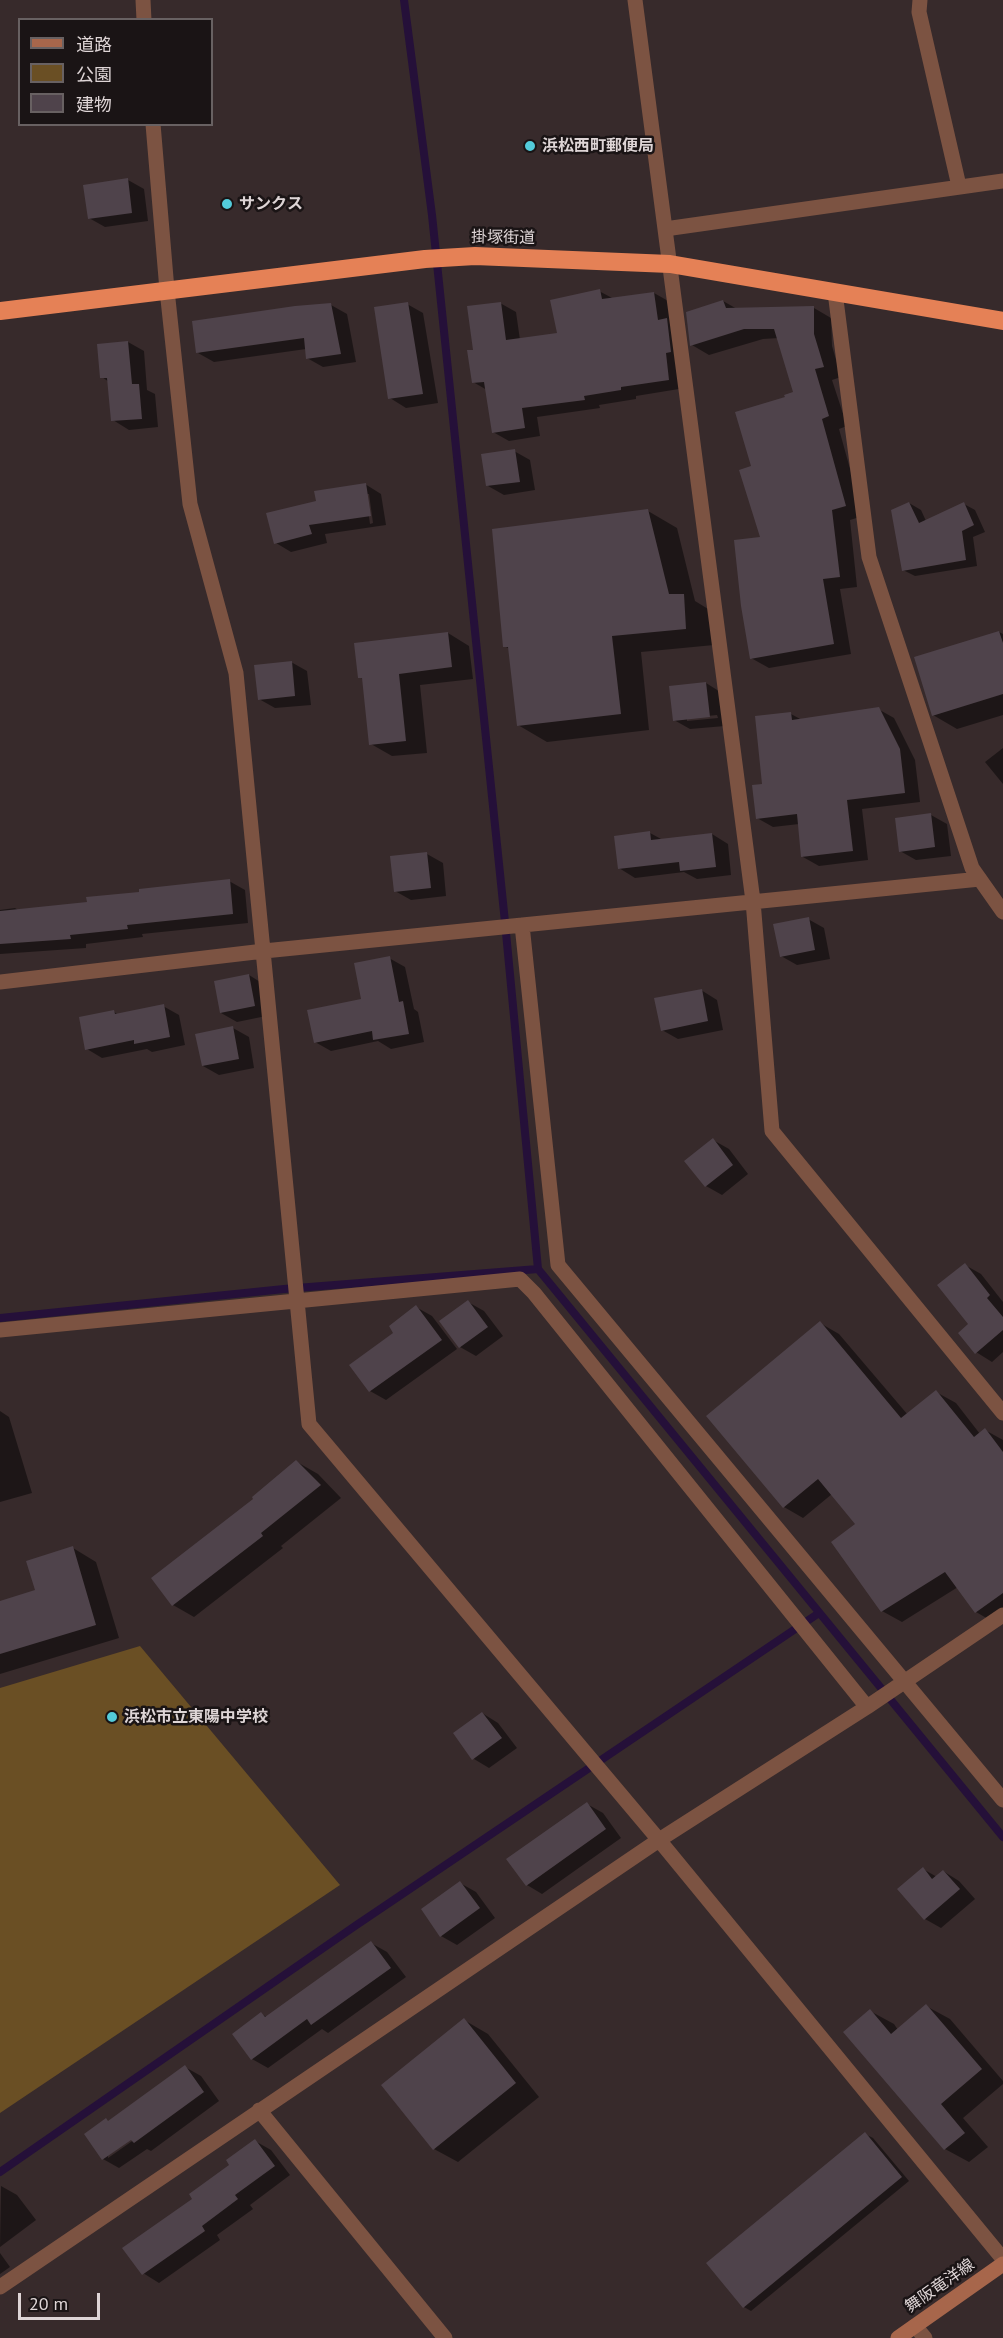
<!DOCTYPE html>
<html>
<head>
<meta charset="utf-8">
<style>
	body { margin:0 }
	#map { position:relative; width:1003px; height:2338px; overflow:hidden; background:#372a2b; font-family:"PT Sans","Noto Sans JP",sans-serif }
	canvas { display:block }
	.legend { position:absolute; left:18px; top:18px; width:195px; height:108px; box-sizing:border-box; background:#1a1415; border:2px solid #686162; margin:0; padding:8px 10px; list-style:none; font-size:18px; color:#ded5d6 }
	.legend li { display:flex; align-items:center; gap:12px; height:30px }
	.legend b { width:30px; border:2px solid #686162 }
	.scale { position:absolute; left:18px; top:2293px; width:82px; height:27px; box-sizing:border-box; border:3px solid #ded5d6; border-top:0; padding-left:8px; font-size:18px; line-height:21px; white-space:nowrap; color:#ded5d6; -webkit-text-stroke:4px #1a1415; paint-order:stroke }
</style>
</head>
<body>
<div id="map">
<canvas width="1003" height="2338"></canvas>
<ul class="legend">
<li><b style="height:8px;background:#a7664b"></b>道路</li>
<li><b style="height:16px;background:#6a4f24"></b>公園</li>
<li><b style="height:16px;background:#4f434b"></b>建物</li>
</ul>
<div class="scale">20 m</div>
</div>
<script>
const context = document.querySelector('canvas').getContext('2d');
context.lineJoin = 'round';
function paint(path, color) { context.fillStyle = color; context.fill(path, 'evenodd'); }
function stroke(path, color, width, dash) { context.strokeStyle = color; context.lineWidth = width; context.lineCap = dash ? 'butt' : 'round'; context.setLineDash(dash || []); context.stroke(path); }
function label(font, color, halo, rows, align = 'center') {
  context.font = font + ' "PT Sans","Noto Sans JP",sans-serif'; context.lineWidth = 5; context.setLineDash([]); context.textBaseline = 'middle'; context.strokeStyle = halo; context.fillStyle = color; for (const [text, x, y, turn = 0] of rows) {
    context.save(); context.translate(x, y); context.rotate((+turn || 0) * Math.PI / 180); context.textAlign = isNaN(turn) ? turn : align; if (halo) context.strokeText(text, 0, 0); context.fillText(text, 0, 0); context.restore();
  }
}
paint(new Path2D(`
	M140,1646L340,1885L0,2113V1688Z`), '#6a4f24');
paint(new Path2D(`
	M128,180L144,189L148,221L105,227L89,218Z
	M599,291L614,299L654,293L670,302L685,388L636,396V399L599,405L600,408L537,417L540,436L509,441L493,432L487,390L473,382L475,351L500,303L516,312L520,340L559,334Z
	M723,301L737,309L814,308L831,318L832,346L841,377L832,380L847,426L839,429L863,516L850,520L857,587L840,589L851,654L769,668L751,658L762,538L753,467L787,398L795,393L779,338L763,339L709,355L692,345Z
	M407,304L423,313L438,403L406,408L390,398Z
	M331,305L347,314L356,362L323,367L307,358L306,349L214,362L198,353Z
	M128,342L144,351L147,390L155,394L158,427L129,430L113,420L109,382L102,377Z
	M514,451L530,460L535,490L504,495L488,486Z
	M365,484L381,494L386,525L325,534L327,543L291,552L276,543ZM366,494H369L373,523L370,524Z
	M909,503L921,510L926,521L964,504L975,510L985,532L973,537L977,566L915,576L903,570Z
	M648,511L677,528L695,601L713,612L714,645L641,652L649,730L547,742L518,725L510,649L504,646Z
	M999,632L1003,634V715L957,729L933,715Z
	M448,633L469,646L473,679L420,685L427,753L392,756L371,744L364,680L360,677Z
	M291,662L307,671L311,705L275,708L259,699Z
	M706,683L722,693L725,726L690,729L674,720ZM717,715L718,718L687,721V718Z
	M878,709L894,718L915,760L920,802L862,809L868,860L819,866L803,857L799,824L773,827L757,818L791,714L802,720Z
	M1003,748V784L985,762Z
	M931,815L947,824L951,856L916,860L900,851Z
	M650,833L663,840L712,834L728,844L731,875L697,879L684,872L635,878L619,868Z
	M427,854L443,863L446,896L411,900L395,891Z
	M229,881L245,890L248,923L142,934L143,937L86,944V948L0,954V910L15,908L18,910L88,903Z
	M808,919L824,928L830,959L797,965L781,956Z
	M389,958L405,967L414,1009L418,1012L424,1042L391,1049L378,1041L331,1051L315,1042L363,1000Z
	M249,975L265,985L271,1015L237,1022L221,1013Z
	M701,990L717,1000L723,1030L678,1039L662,1030Z
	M163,1006L179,1015L185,1045L152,1052L147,1049L102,1058L87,1049L114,1012L119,1015Z
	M233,1028L249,1037L254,1068L219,1075L203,1066Z
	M713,1140L729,1149L748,1174L722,1195L706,1186Z
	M965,1265L981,1274L1003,1302V1352L992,1362L976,1352L970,1324Z
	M468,1302L484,1311L503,1336L476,1356L460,1347Z
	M416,1307L432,1316L457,1349L386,1400L370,1391Z
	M820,1323L839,1334L908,1415L936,1392L956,1403L980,1434L985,1430L1003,1440V1618L995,1623L976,1612L958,1587L902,1622L882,1611L857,1525L832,1494L803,1518L784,1507Z
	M0,1411L9,1417L32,1493L0,1502Z
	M297,1462L318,1474L341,1498L281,1546L283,1548L194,1617L173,1605L153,1579L255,1499Z
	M73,1548L96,1562L119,1638L0,1674V1602L37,1591Z
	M482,1713L498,1723L517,1748L489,1768L474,1759Z
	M587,1804L603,1813L621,1838L542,1894L527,1885Z
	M923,1869L937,1877L943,1871L959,1881L975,1899L941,1928L925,1919Z
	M460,1883L476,1892L495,1918L457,1945L441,1936Z
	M371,1943L387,1952L406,1977L328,2033L322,2029L268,2068L252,2059L234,2034L261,2014L267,2017Z
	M926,2006L950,2019L1003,2081V2084L963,2118L988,2147L969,2162L945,2149L870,2011L894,2024L898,2030Z
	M464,2020L488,2034L539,2097L458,2162L434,2149Z
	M185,2067L201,2076L219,2101L151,2151L147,2149L119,2168L103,2159L86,2135L109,2122ZM136,2134L138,2137L108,2158V2155Z
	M865,2134L873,2138L909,2181L751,2311L744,2307Z
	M255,2141L271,2150L290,2175L250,2205L253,2209L217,2235L220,2240L159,2283L143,2273L231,2165Z
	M1,2186L17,2195L36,2220L0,2247Z
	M0,2253L10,2267L0,2274Z`), '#0007');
stroke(new Path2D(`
	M404,0L432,215L505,922L538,1269L1003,1837
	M0,1318L284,1289L538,1269
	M0,2172L355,1926L819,1613`), '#251039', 8);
paint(new Path2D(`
	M128,178L132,213L88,219L83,185Z
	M600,289L602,299L654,292L658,320L667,318L671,352L666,353L669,380L621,387V390L584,396L585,400L522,408L525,428L492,433L484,382L472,383L467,350H473L467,306L501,302L506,340L557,333L550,300Z
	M723,300L726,308L814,306V334L824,367L815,369L829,416L822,419L846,506L832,510L840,577L823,579L834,644L750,659L741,606L734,540L760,537L739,470L751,466L735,412L785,397L784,395L793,392L774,329H744L690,346L686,312Z
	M408,302L423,394L388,399L374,307Z
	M331,303L341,354L306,359L304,338L196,353L192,321L295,306Z
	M128,341L132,384H139L142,419L111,421L107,378H100L97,344Z
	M515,449L520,482L486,486L481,454Z
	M366,483L371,516L309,525L312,534L274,544L266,513L316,501L314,491Z
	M909,502L919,523L964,502L974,525L962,531L966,560L902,571L891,510Z
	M648,509L669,594H684L686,629L612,636L621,714L517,726L508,647H503L492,529Z
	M999,631L1003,643V694L932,716L914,657Z
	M448,632L452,667L399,674L406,741L369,745L362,678H358L354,643Z
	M292,661L295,696L258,700L254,665Z
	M706,682L710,717L673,721L669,686Z
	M879,707L900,749L905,793L847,800L853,851L801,857L797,814L756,819L752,785L762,784L755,716L791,712L792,720Z
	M931,813L935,847L899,852L895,818Z
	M650,831L651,840L712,833L716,867L680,871L679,862L618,869L614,836Z
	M427,852L431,888L394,892L390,856Z
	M230,879L233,914L127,925L128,929L70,935L71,939L0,944V911L87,902L86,897L139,892V889Z
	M809,917L815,950L780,957L773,924Z
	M390,956L399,1002L403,1001L409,1034L373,1040L372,1031L314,1043L307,1010L361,999L354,963Z
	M249,974L255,1006L220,1013L214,981Z
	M702,989L708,1021L661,1031L654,998Z
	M164,1004L170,1037L134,1044V1040L85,1050L79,1017L114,1010L115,1014Z
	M233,1026L239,1059L202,1066L195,1034Z
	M713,1138L733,1165L705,1187L684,1161Z
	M965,1263L990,1295L987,1298L1003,1317V1330L975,1354L958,1333L968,1324L937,1285Z
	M468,1300L488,1327L459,1348L439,1321Z
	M416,1305L442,1340L369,1392L349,1365L393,1333L389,1326Z
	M820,1321L901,1418L936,1390L974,1437L985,1428L1003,1452V1593L975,1613L945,1572L881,1612L831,1542L855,1524L818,1479L783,1508L706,1416Z
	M296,1460L321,1485L261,1533L263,1536L172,1606L151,1578L253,1499L252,1497Z
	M73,1546L96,1625L0,1654V1601L35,1590L26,1561Z
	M482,1712L502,1738L472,1760L453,1733Z
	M587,1802L606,1829L526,1886L506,1859Z
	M923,1867L932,1879L943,1870L960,1889L924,1920L897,1889Z
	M460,1881L480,1908L440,1937L421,1909Z
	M371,1941L391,1968L311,2025L307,2019L251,2060L232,2034L261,2012L265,2017Z
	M926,2004L982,2069L941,2104L965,2133L944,2150L843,2032L870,2009L891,2034Z
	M464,2018L516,2083L433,2150L381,2085Z
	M185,2065L204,2092L134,2143L131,2140L102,2160L84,2134L106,2118L108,2121Z
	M865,2132L902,2177L743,2308L706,2263Z
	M255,2139L275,2166L235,2195L238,2199L202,2226L205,2231L142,2275L122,2248L192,2199L189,2194L229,2165L226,2160Z`), '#4f434b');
stroke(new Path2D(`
	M143,0L144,20
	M635,0L753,901L772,1131L1003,1413
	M920,0L919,12L959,186
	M153,124L167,290L190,504L236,673L309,1424L659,1840L1003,2259
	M665,229L1003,181
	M835,292L869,557L972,868L1003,912
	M522,925L558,1265L1003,1800
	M0,982L264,951L980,879
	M0,1330L520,1279L534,1293L867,1707
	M259,2110L445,2338
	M0,2287L659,1840L867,1707L1003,1615
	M915,2326L925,2338`), '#7c5342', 15);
stroke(new Path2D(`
	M898,2338L1003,2264`), '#a7664b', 15);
stroke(new Path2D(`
	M0,311L425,259L475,256L670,264L1003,321`), '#e58156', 18);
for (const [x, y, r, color] of [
	[530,146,6,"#53cbda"],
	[227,204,6,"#53cbda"],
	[112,1717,6,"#53cbda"]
]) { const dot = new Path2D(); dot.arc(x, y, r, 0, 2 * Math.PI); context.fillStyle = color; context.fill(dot); stroke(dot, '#1a1415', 2); }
label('bold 16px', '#ded5d6', '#1a1415', [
	["浜松西町郵便局",542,146],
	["サンクス",239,204],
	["浜松市立東陽中学校",124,1717]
], 'left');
label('16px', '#ded5d6', '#1a1415', [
	["掛塚街道",503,238,1],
	["舞阪竜洋線",940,2286,-35]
]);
</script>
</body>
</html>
